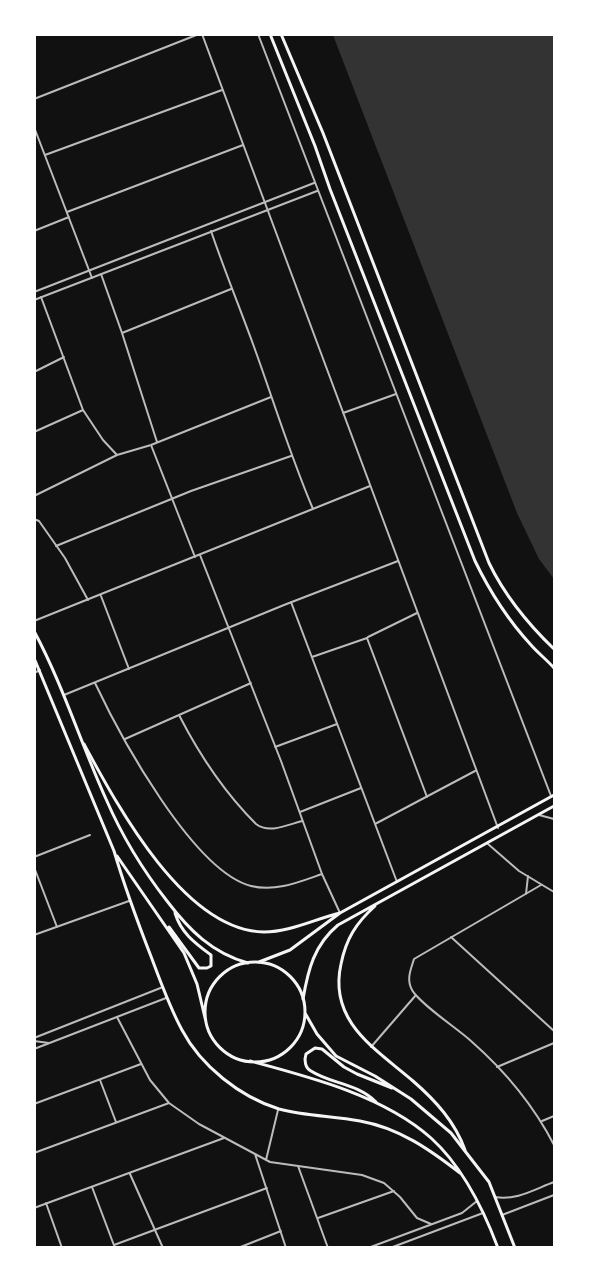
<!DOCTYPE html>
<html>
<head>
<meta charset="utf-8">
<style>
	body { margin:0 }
	#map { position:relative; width:589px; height:1282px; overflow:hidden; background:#111; font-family:"Public Sans",sans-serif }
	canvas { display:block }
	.frame { position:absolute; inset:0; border:36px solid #fff; pointer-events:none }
</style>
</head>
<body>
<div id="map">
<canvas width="589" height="1282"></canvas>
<div class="frame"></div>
</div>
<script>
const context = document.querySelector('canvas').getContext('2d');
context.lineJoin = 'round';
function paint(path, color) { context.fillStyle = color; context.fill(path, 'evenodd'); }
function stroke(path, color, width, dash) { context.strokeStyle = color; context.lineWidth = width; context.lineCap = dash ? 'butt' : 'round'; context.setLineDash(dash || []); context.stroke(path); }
paint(new Path2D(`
	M333,35H554V579L539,559L517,513Z`), '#333');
stroke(new Path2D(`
	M202,34L498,828
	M34,127L92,278
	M45,155L222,90
	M67,212L243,145
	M34,231L69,217
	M211,231C224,269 239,306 253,344C273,399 290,455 313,509
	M101,274L122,333L157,442
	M41,297L83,410L103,440L117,455
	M122,333L231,289
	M34,372L64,357
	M343,413L396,394
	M34,432L83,410
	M151,445L195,557
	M34,496L117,455L151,445L271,397
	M34,519L39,521L65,558L88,600
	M56,546L191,491L291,456
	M200,555L281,761L322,874L340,913
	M101,596L129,669
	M291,602L397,882
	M34,621L370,486
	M368,637L417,613
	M312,657L367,638L427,797
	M34,673L40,670
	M95,683C120,736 193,871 251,886C276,892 299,882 322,874
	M64,695L284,605L398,561
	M179,715C200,756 223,791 256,824C269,834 287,825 302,821
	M125,739L251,683
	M275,747L337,724
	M300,812L361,788
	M375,824L475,771
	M488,844L519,871L554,892
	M34,857L90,835
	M34,867L57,927
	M541,885L414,959C411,969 406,979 412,990C420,1004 458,1029 471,1041C504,1070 534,1106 554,1145
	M526,894L528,876
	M34,935L129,901
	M451,937L554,1031
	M117,1017L150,1080L169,1103L199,1124L270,1162L362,1175L384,1183L400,1197L417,1218L431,1224
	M34,1041L49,1043
	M371,1047L416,995
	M497,1067L554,1043
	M100,1080L116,1122
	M34,1104L141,1064
	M542,1121L554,1116
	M34,1153L169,1103
	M255,1154L286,1248
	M266,1160L278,1110
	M298,1166L328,1248
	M130,1174L163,1248
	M92,1187L115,1248
	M46,1203L62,1248
	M34,1208L224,1138
	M318,1218L394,1191
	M114,1245L267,1188
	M238,1248L281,1231`), '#bcbcbc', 2);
stroke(new Path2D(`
	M258,34L551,796
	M34,99L199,34
	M34,292L314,183
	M34,300L317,191
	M539,815L554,819
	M34,1038L163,987
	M34,1049L166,998
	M495,1197C516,1201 535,1189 554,1182
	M502,1215L554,1195
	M368,1248L462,1213L477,1201
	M390,1248L483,1213`), '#bcbcbc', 2);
stroke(new Path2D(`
	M270,34L315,146L330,189L475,561C490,592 508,620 531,645C538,653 547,660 554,668
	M281,34L323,133L489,563C505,596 528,624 554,649
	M84,744C117,805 184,931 264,932C290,932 315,919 340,913
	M375,906C356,923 346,939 341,964C328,1022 376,1049 413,1081C436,1101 455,1122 465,1150
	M259,962L290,950L340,913L554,795
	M303,999C308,970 314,945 338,925L554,806`), '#f5f5f5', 3);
stroke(new Path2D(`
	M34,631C63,685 81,744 106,799C122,836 142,869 167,901C189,930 212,953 248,963
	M34,658L114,851
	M114,851C125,888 138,923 152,959C161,983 170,1008 182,1030C201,1066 240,1097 279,1109C305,1116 333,1116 360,1121C399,1128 429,1149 460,1173
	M117,856L184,953L197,984L206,1022
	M169,927L199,968H207L211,966V955C195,943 181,933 175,913
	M205 1012a50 50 0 1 1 100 0a50 50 0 1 1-100 0Z
	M305,1013L317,1034L336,1056L375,1076L411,1099L451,1133L489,1182L515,1248
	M250,1061C310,1077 384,1096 431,1138C463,1167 483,1208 498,1248
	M376,1102C357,1083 331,1084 311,1071C305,1068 304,1060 306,1054L315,1048L322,1049L344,1067L357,1074L392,1088`), '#f5f5f5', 3);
</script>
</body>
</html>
